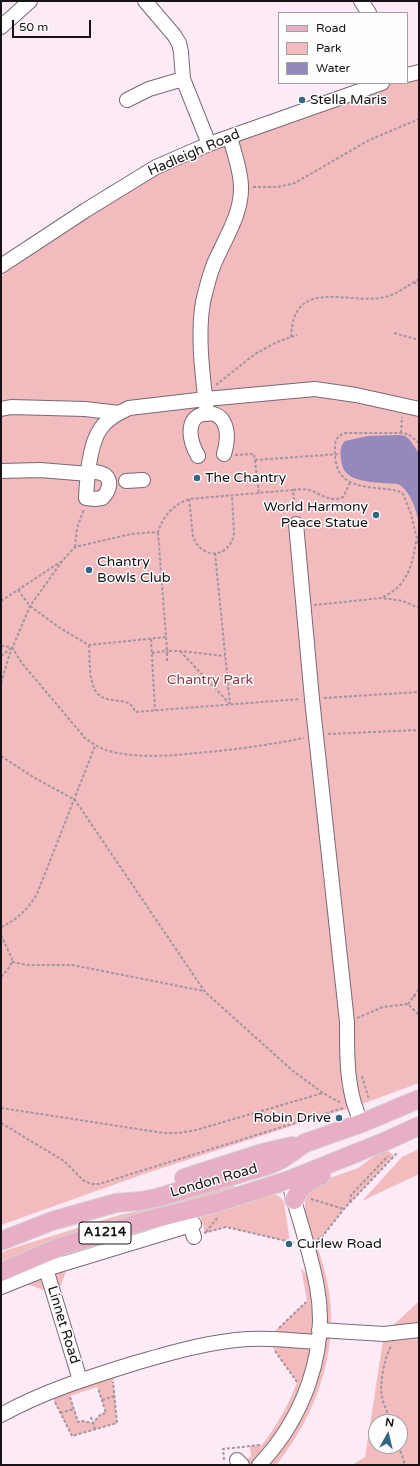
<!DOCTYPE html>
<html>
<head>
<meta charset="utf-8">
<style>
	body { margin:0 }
	#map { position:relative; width:420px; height:1466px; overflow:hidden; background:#fceaf7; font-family:"Varela Round",sans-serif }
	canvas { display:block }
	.frame { position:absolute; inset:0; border:2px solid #181216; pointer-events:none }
	.legend { position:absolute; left:278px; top:12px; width:130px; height:72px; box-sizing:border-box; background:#fdfdfd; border:1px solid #a19fa1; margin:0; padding:5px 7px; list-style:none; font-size:12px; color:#181216 }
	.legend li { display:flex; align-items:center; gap:8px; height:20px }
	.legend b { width:20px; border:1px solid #a19fa1 }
	.north { position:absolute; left:368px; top:1414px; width:40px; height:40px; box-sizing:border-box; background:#fdfdfd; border:1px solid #a19fa1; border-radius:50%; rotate:8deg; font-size:11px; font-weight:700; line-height:16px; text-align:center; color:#181216 }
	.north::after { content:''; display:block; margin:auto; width:14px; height:18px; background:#336683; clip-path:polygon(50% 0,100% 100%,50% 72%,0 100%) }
	.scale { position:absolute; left:12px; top:20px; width:79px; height:18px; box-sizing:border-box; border:2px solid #181216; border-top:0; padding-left:5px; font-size:12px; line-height:14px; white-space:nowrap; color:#181216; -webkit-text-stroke:3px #fdfdfd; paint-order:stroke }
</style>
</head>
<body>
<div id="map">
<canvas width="420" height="1466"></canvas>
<div class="frame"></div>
<ul class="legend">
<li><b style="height:5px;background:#e6afc5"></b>Road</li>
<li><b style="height:11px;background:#f2bbbd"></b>Park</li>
<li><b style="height:11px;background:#9589bb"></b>Water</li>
</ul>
<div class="north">N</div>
<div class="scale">50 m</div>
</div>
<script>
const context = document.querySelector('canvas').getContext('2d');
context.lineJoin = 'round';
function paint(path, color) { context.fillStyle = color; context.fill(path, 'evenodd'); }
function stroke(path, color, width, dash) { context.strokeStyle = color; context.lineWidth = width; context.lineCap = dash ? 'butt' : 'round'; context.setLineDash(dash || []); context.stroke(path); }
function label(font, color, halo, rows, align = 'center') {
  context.font = font + ' "Varela Round",sans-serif'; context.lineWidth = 3; context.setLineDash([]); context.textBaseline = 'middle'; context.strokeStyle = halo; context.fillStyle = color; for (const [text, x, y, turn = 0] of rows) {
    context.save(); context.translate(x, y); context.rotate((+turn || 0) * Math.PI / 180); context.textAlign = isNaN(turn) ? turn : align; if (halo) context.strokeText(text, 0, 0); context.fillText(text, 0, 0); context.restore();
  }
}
paint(new Path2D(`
	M419,72V1083L351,1108L319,1117L144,1174L1,1225V276L127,192L156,167L382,83H407V75Z
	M384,1149L388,1151L394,1156L344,1209L322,1237L315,1242C319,1250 321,1258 323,1265C342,1326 326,1391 292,1443C287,1450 282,1458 276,1465H242L251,1456L250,1446L262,1445C277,1425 289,1405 297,1382L271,1345L272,1334L307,1301L301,1268L316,1286L306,1246L315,1242L311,1237L305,1210V1197L316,1183L358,1168Z
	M419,1149V1174L362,1201L402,1157Z
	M234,1185L237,1194L1,1271V1253L10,1249L120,1215L171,1204Z
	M273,1194L279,1196L284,1202L290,1242L226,1227L205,1233L198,1208Z
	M68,1266L59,1290L49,1292L24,1283Z
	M419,1301V1465H352L365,1457L384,1334ZM376,1422H400V1446H376Z
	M113,1376L117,1423L72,1436L52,1397ZM97,1387L106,1412L101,1414L93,1423L82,1421H78L70,1396Z`), '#f2bbbd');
paint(new Path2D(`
	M400,435L405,436L409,439L419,453V524C417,511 410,490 398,484C385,483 359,483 349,475C343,471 342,465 341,459C340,452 340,446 345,441L368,436Z`), '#9589bb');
const minor = new Path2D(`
	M145,1L174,35L179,43L181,52L183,79L209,144
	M361,1L369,13
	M1,27L30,1
	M407,75L419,72
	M127,100L149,89L183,79
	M1,266L86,210L156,167L209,144L382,83
	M1,409L11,407L85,409L119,413
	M207,414C203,378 197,337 203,302C206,289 209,276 214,264C224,240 242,214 241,187C241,171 234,153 230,137
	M198,456C193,447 188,434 192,423C197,411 216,410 223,421C229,431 227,444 224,454
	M1,471L40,470L89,474
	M89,471C94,472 100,472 105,475C113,482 108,493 102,498L95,499L86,498C87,478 89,444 101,428C108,418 119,413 129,408L206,399L315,389L356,395L419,409
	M126,481L143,480
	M296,524L312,699L347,1022C347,1054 346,1094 362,1123
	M190,1225L194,1237
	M46,1269L80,1380
	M1,1287L46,1269L194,1224
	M319,1330L384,1334L419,1330
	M1,1415C42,1392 87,1378 132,1364C166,1354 200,1344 236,1340C263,1337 291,1340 318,1342
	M237,1460L242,1465
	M259,1465C303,1419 329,1351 317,1287C311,1254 300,1222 291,1190`);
const major = new Path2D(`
	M184,1178L262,1153L292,1146
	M294,1200C300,1187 308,1180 321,1176
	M1,1241L52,1221L116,1203L139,1201L156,1198L269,1165L282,1159L305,1143L362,1123L419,1099
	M1,1272L62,1246L152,1219L213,1204L289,1180L386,1141L419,1126`);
stroke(minor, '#796975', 16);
stroke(major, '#d5d4d5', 20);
stroke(new Path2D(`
	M253,187H278L295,183L369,140L419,119
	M414,282L419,286
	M394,333L419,340
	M291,337C293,278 343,303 380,298C395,296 407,286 419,279
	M216,385L255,354L277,342L297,335
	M401,433L402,417
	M419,443L408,434L401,433H345C338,435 335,440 335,447C333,485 356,486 386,489C392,490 399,490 403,494L411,514L419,547
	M235,455L254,454L259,493
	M255,460L340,454
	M293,490C298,489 304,489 309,490C321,494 331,503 343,497L350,483
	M189,499L193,536C201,560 229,559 234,534L232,496
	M75,547L77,528L84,509
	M215,553L230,704
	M18,590L30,606L60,628L89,645L166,637L158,532
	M383,597C408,585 412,566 416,541
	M1,601L62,561
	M314,605L382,598L403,601L419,608
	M166,637L167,649
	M151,639L155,710
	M89,645C90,658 88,684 98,694C108,705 131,695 135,712L300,699
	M1,646L11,647
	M12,647L21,662L85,738C93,744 101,749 112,752C140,758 169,756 197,753C233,750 269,745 304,738
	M169,651H180L225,656
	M180,651L229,703
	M152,653L165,651L166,649L169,651L167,653L165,651
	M167,653V662
	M1,656L11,648
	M1,683L9,656L30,606L63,560L75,547L131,534L158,532C163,516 173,505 189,499L293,490L295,512
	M324,698L419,692
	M328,734L419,730
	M1,756L33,777L75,800L205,992L293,1071L323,1093L341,1103
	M1,927C17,920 28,909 37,894L95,746
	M1,935L12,959C12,966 6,971 1,977
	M12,962L27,965H72L204,991
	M413,996H419
	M408,1004L419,989
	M357,1018L383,1007L408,1004L419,1015
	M362,1076L369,1100
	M1,1108L164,1133H179L196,1130L323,1093
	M1,1123L64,1161L84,1181L92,1184H99L343,1108
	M311,1199L344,1209
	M350,1202L351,1195L388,1156
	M206,1232L218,1217
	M204,1233L226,1227L295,1243
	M317,1240L322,1237L344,1209L398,1152
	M279,1328L306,1302
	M275,1351L297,1382
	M70,1397L78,1422L82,1421L93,1423L101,1414L106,1413L98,1388
	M102,1400L115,1396
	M55,1402L72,1436L117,1423L113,1382
	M60,1413L74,1409
	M91,1417L95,1429
	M391,1422C388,1414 384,1406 382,1397C379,1385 385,1354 392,1345
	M399,1446L405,1465
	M224,1460L223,1449L260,1445`), '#a3959f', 2, [3, 2]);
stroke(minor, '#fff', 14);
stroke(major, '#e6afc5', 18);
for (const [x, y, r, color] of [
	[302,100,4,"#336683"],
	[197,478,4,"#336683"],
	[376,515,4,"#336683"],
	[89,570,4,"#336683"],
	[339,1118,4,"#336683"],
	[289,1244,4,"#336683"]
]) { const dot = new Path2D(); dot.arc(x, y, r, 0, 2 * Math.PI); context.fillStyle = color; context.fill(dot); stroke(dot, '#fdfdfd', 1.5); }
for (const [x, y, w] of [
	[105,1233,52]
]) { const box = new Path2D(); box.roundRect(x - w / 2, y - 11, w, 22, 3); context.fillStyle = '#fdfdfd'; context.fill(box); stroke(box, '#181216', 1); }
label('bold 13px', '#181216', null, [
	["A1214",105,1233]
]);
label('14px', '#181216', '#fdfdfd', [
	["Stella Maris",310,100],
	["The Chantry",205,478],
	["World Harmony",368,507,"right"],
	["Peace Statue",368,523,"right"],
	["Chantry",97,562],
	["Bowls Club",97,578],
	["Robin Drive",331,1118,"right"],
	["Curlew Road",297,1244]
], 'left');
label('14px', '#181216', '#fdfdfd', [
	["Hadleigh Road",194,153,-23],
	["London Road",214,1181,-16],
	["Linnet Road",63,1325,73]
]);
label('14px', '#883b44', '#fdfdfd', [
	["Chantry Park",210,680]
]);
</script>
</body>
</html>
